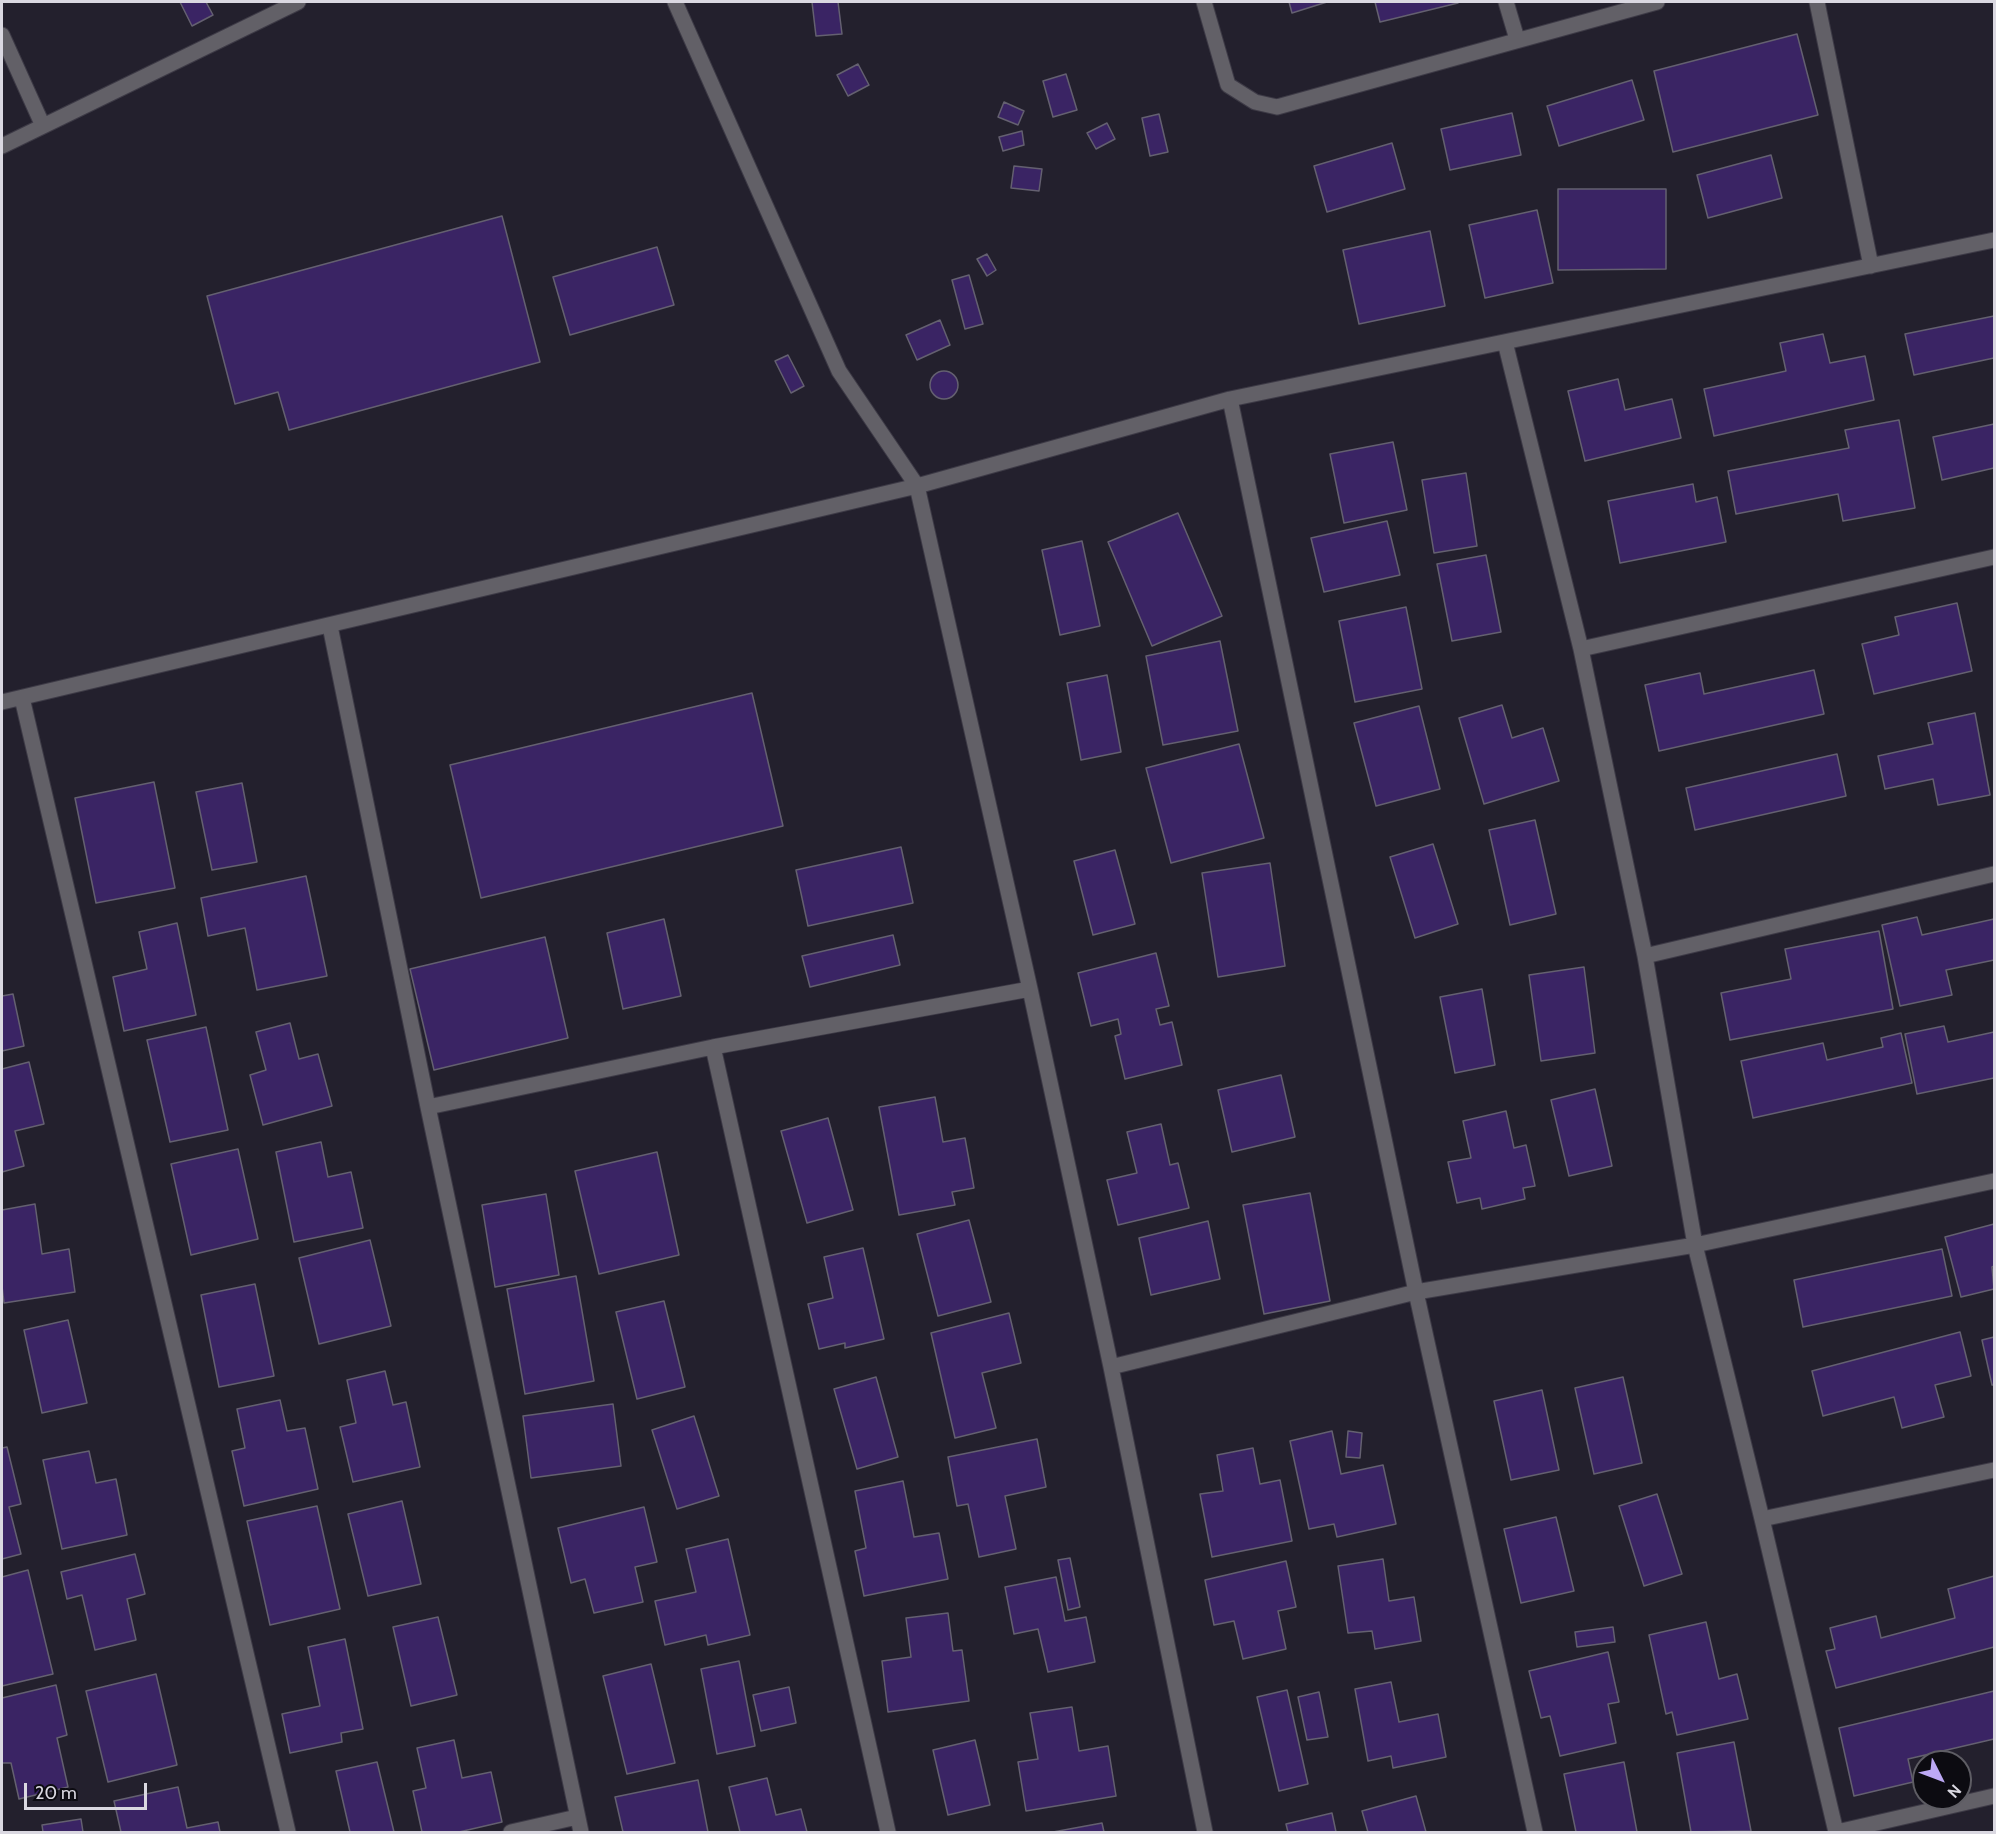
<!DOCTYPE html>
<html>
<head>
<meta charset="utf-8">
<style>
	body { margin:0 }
	#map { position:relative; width:1996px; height:1834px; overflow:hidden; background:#23202d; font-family:Cabin,sans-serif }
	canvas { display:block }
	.frame { position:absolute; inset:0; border:3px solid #dad8e1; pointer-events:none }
	.north { position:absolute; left:1912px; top:1750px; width:60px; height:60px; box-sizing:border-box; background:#0c0b11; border:2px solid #5e5d64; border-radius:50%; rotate:132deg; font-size:16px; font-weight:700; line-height:24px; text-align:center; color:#dad8e1 }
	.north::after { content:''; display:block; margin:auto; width:21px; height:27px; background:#bda9f5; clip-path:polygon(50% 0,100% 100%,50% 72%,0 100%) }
	.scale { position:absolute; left:24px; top:1783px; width:123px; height:27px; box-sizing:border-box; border:3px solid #dad8e1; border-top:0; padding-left:8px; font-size:18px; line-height:21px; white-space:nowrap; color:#dad8e1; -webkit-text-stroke:4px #0c0b11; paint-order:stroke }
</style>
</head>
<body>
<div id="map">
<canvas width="1996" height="1834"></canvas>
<div class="frame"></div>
<div class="north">N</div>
<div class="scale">20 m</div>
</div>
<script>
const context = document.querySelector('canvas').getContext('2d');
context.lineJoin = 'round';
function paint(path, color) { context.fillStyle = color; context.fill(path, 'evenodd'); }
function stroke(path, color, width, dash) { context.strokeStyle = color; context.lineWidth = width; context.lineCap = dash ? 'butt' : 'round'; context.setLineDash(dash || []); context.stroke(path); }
const building = new Path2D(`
	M180,2H206L213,15L192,26Z
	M812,2H838L842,34L816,36Z
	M1289,2H1327L1292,13Z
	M1375,2H1458V3L1380,22Z
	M1797,34L1818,115L1673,152L1654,71Z
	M858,64L869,85L848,96L837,75Z
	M1066,74L1077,110L1053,117L1043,81Z
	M1632,80L1644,120L1559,146L1547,106Z
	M1004,102L1024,111L1018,125L998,117Z
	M1512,113L1521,155L1450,170L1441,129Z
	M1159,114L1168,152L1150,156L1142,118Z
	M1107,123L1115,139L1096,149L1087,133Z
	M1022,131L1024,145L1003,151L999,137Z
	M1392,143L1405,189L1327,212L1314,166Z
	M1771,155L1782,198L1708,218L1697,175Z
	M1014,166L1042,169L1039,191L1011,188Z
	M1558,189H1666V269L1558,270Z
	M1537,210L1553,283L1485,298L1469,225Z
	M502,216L540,362L289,430L278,392L235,404L207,296Z
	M1430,231L1445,306L1359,324L1343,250Z
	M657,247L674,305L570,335L553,277Z
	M987,254L996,270L987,276L977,259Z
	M969,275L983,324L965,329L952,280Z
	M1994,316V358L1914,375L1905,334Z
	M940,320L950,345L917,360L906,335Z
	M1823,334L1830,363L1865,356L1874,400L1714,436L1704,389L1786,371L1780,343Z
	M788,355L804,386L791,393L775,361Z
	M930 385a14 14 0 1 1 28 0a14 14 0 1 1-28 0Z
	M1618,379L1625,410L1672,399L1681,438L1585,461L1568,391Z
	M1899,420L1915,508L1843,521L1838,494L1736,514L1728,471L1849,448L1845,430Z
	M1994,424V468L1942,480L1933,437Z
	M1393,442L1407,510L1344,523L1330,454Z
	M1466,473L1477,546L1434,553L1422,480Z
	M1693,484L1696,502L1717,497L1726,542L1620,563L1608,501Z
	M1178,513L1222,616L1152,646L1108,542Z
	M1387,521L1400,575L1324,592L1311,538Z
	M1082,541L1100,626L1060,635L1042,550Z
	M1486,555L1501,632L1452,641L1437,564Z
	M1957,603L1972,671L1874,694L1862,644L1899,635L1895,617Z
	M1406,607L1422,689L1355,702L1339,621Z
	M1220,641L1238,731L1163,745L1146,656Z
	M1814,670L1824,714L1659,751L1645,685L1700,673L1704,694Z
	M1107,675L1121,752L1081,760L1067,683Z
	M752,693L783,826L481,898L450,765Z
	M1502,705L1512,738L1543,728L1559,781L1484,804L1459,718Z
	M1419,706L1440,789L1376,806L1354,723Z
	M1975,713L1990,795L1938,805L1933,779L1885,789L1878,756L1933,744L1928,723Z
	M1239,744L1264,838L1171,863L1146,768Z
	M1837,754L1846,796L1695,830L1686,788Z
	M154,782L175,888L96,903L75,798Z
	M242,783L257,862L212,870L196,792Z
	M1535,820L1556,914L1510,925L1489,830Z
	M1433,844L1458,924L1415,938L1390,857Z
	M901,847L913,903L808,926L796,870Z
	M1115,850L1135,924L1093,935L1074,861Z
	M1270,863L1285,966L1218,977L1202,873Z
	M306,876L327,976L257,990L245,928L208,936L201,898Z
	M1917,917L1922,935L1994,919V960L1946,970L1952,995L1900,1006L1882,925Z
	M664,919L681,996L623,1009L607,933Z
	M177,923L196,1015L124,1031L113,977L147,969L139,932Z
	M1879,931L1893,1009L1730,1040L1721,993L1791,979L1785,949Z
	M893,935L900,965L810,987L802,956Z
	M545,937L568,1038L434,1070L410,969Z
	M1156,953L1169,1006L1156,1009L1160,1025L1172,1022L1182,1065L1125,1079L1115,1036L1121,1034L1118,1019L1091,1026L1078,973Z
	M1584,967L1595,1053L1541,1061L1529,975Z
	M1482,989L1495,1065L1455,1073L1440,997Z
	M13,994L24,1046L2,1051V996Z
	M290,1023L299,1059L318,1054L332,1106L263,1125L250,1075L266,1070L256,1032Z
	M1944,1026L1948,1042L1994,1032V1078L1917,1094L1905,1034Z
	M206,1027L228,1130L170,1142L147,1040Z
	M1901,1033L1912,1083L1753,1118L1741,1061L1823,1043L1827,1060L1883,1047L1881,1038Z
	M29,1062L44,1124L15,1131L24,1166L2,1172V1069Z
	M1281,1075L1295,1137L1232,1152L1218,1090Z
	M1595,1089L1612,1166L1569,1176L1551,1100Z
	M935,1097L943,1142L965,1138L974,1188L952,1192L955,1205L899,1215L879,1107Z
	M1506,1111L1514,1148L1526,1145L1535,1186L1523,1188L1525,1199L1482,1209L1480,1198L1457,1203L1448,1162L1471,1158L1463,1121Z
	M828,1118L853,1210L807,1223L781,1131Z
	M1161,1124L1170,1165L1178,1163L1189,1208L1118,1225L1107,1180L1137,1173L1127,1132Z
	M321,1142L328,1177L351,1172L363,1228L294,1242L276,1152Z
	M238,1149L258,1239L191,1255L171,1164Z
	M657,1152L679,1255L599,1274L575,1171Z
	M1310,1193L1330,1301L1264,1314L1243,1205Z
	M546,1194L559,1275L495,1287L482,1205Z
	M35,1204L42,1254L69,1249L75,1292L4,1303L2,1286V1210Z
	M969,1220L991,1302L938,1316L917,1234Z
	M1208,1221L1220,1279L1151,1295L1139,1238Z
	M1994,1224V1266L1992,1267L1994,1289L1961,1297L1945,1237Z
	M370,1240L391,1326L319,1344L299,1258Z
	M863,1248L884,1339L845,1348V1343L819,1349L808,1304L833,1298L824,1257Z
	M1942,1249L1952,1296L1803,1327L1794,1280Z
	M576,1276L594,1381L525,1394L507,1289Z
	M255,1284L274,1376L219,1387L201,1295Z
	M664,1301L685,1387L637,1399L616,1312Z
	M1009,1313L1021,1363L982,1373L996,1428L955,1438L931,1333Z
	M68,1320L87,1403L42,1413L24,1330Z
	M1960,1332L1971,1376L1935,1385L1944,1417L1902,1428L1894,1397L1823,1416L1812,1371Z
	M1994,1337V1385H1992L1982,1340Z
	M385,1371L393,1405L406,1402L420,1467L353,1482L340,1427L356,1423L347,1380Z
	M876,1377L898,1457L857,1469L834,1389Z
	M1623,1377L1642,1463L1594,1474L1575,1388Z
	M1542,1390L1559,1470L1511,1480L1494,1401Z
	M280,1400L287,1431L305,1428L318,1489L244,1506L232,1451L245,1448L237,1409Z
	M613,1404L621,1466L531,1478L523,1416Z
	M694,1416L719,1496L677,1509L652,1430Z
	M1332,1431L1341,1474L1383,1465L1396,1524L1337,1537L1334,1524L1309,1529L1290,1441Z
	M1348,1431L1362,1433L1360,1458L1346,1457Z
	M1037,1439L1046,1487L1005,1496L1016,1549L979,1557L968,1504L957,1506L948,1457Z
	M7,1447L21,1504L9,1507L21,1554L2,1559V1448Z
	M1253,1448L1260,1484L1280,1480L1292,1541L1212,1557L1200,1494L1223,1491L1217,1455Z
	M89,1451L96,1483L116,1479L127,1535L62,1549L43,1460Z
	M903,1481L914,1537L939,1533L948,1579L864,1596L855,1551L866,1548L855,1491Z
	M1657,1494L1682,1574L1644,1586L1619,1506Z
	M402,1501L421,1584L368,1596L348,1514Z
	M317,1506L340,1609L270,1625L247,1521Z
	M644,1507L657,1562L635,1567L643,1602L594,1613L585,1579L571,1583L558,1528Z
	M1556,1517L1574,1591L1521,1603L1504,1529Z
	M728,1539L750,1635L708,1645L706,1635L665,1645L655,1601L696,1592L686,1549Z
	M135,1554L145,1594L127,1599L136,1640L95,1650L82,1595L67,1599L61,1572Z
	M1070,1558L1080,1607L1068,1610L1058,1560Z
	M1383,1559L1389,1601L1414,1597L1421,1641L1375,1649L1372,1631L1348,1633L1338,1566Z
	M1286,1561L1296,1607L1278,1611L1286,1649L1243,1659L1234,1621L1214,1625L1205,1580Z
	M28,1570L53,1674L2,1686V1577Z
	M1994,1576V1647L1836,1688L1826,1651L1835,1649L1830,1628L1876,1616L1881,1638L1955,1618L1948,1589Z
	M1056,1577L1065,1621L1086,1617L1095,1662L1048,1672L1038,1629L1014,1634L1005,1587Z
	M948,1613L953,1651L962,1650L969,1701L888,1712L882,1661L911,1657L906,1618Z
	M438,1617L457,1695L411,1706L393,1627Z
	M1706,1622L1719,1679L1737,1674L1748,1719L1677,1735L1672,1712L1666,1714L1649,1635Z
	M1613,1627L1615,1642L1577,1647L1575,1632Z
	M345,1639L363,1729L341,1733L342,1742L290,1753L282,1714L320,1706L308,1647Z
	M1608,1652L1619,1702L1608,1704L1616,1743L1560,1756L1550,1716L1541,1718L1529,1671Z
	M739,1661L755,1746L717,1754L701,1669Z
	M651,1664L675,1763L627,1774L603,1676Z
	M156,1674L177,1765L108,1782L86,1691Z
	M1391,1682L1399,1722L1438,1714L1446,1757L1393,1768L1391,1756L1368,1761L1355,1689Z
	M56,1685L67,1735L57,1738L68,1787L19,1799L11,1763H2V1698Z
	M789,1687L796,1723L761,1731L753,1695Z
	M1287,1690L1308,1784L1279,1791L1257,1697Z
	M1994,1691V1739L1908,1759L1913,1782L1854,1796L1839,1728Z
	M1319,1692L1328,1737L1307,1740L1298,1697Z
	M1072,1707L1079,1751L1108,1746L1116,1796L1026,1811L1018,1762L1038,1759L1030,1713Z
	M454,1740L462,1778L491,1772L502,1822L459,1832H422L413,1791L426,1788L417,1748Z
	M975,1740L990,1805L948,1815L933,1750Z
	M1734,1742L1751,1831L1691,1832L1677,1753Z
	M377,1762L394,1832H350L336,1771Z
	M1624,1762L1637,1832H1576L1564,1774Z
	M767,1778L776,1815L801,1809L807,1832H740L729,1787Z
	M698,1780L708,1832H623L615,1797Z
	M178,1787L187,1828L218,1822L220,1832H121L114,1801Z
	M1416,1796L1426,1832H1368L1362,1811Z
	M1332,1813L1336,1832H1288L1286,1824Z
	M81,1819L83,1832H43L42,1825Z
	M1102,1823L1104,1832H1053Z`);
paint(building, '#3a2464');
stroke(building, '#646070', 1.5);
const minor = new Path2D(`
	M675,2L839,371L917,486L1030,989L1111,1367L1205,1832
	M1204,2L1228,85L1255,102L1277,107L1657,2
	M1506,2L1517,39
	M1817,2L1871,266
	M2,35L43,126
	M2,146L298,2
	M1505,342L1581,649L1645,956L1695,1245L1762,1519L1836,1832
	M1230,399L1416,1292L1535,1832
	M330,626L428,1107L581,1832
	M1581,649L1994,557
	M22,698L288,1832
	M2,702L917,486L1230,399L1994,240
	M1645,956L1994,874
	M713,1047L888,1832
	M428,1107L713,1047L1030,989
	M1111,1367L1416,1292L1695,1245L1994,1181
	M1762,1519L1994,1470
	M511,1832L577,1817
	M1837,1832L1994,1796`);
stroke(minor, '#3d3a46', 17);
stroke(minor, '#626067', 15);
</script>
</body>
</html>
